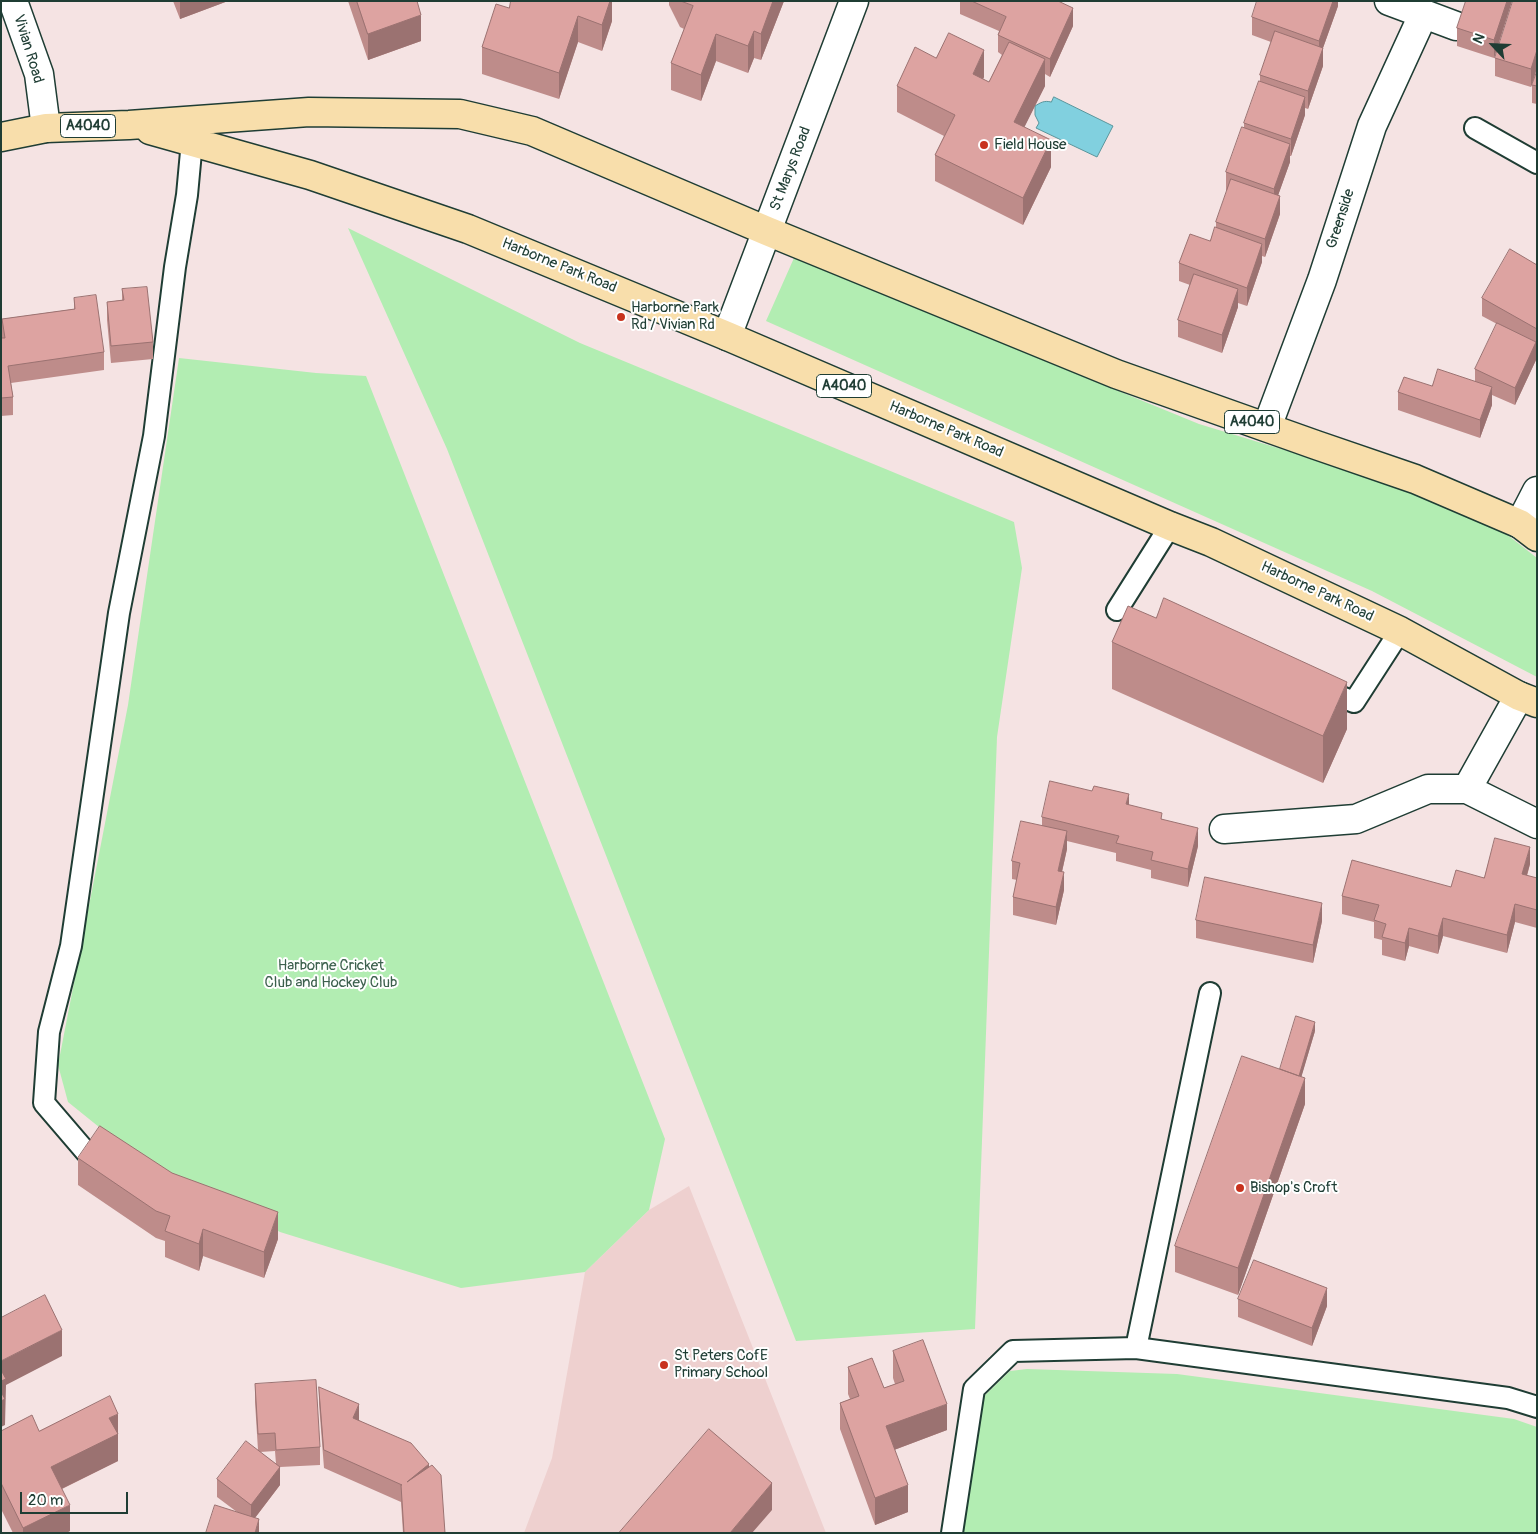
<!DOCTYPE html>
<html>
<head>
<meta charset="utf-8">
<style>
	body { margin:0 }
	#map { position:relative; width:1538px; height:1534px; overflow:hidden; background:#f5e3e3; font-family:Pangolin,sans-serif }
	canvas { display:block }
	.frame { position:absolute; inset:0; border:2px solid #1f3d34; pointer-events:none }
	.north { position:absolute; left:1468px; top:20px; width:50px; height:50px; -webkit-text-stroke:4px #fff; paint-order:stroke; rotate:295deg; font-size:14px; font-weight:700; line-height:20px; text-align:center; color:#1f3d34 }
	.north::after { content:''; display:block; margin:auto; width:18px; height:22px; background:#1f3d34; clip-path:polygon(50% 0,100% 100%,50% 72%,0 100%) }
	.scale { position:absolute; left:20px; top:1492px; width:108px; height:22px; box-sizing:border-box; border:2px solid #1f3d34; border-top:0; padding-left:6px; font-size:15px; line-height:18px; white-space:nowrap; color:#1f3d34; -webkit-text-stroke:4px #fff; paint-order:stroke }
</style>
</head>
<body>
<div id="map">
<canvas width="1538" height="1534"></canvas>
<div class="frame"></div>
<div class="north">N</div>
<div class="scale">20 m</div>
</div>
<script>
const context = document.querySelector('canvas').getContext('2d');
context.lineJoin = 'round';
function paint(path, color) { context.fillStyle = color; context.fill(path, 'evenodd'); }
function stroke(path, color, width, dash) { context.strokeStyle = color; context.lineWidth = width; context.lineCap = dash ? 'butt' : 'round'; context.setLineDash(dash || []); context.stroke(path); }
function label(font, color, halo, rows, align = 'center') {
  context.font = font + ' Pangolin,sans-serif'; context.lineWidth = 4; context.setLineDash([]); context.textBaseline = 'middle'; context.strokeStyle = halo; context.fillStyle = color; for (const [text, x, y, turn = 0] of rows) {
    context.save(); context.translate(x, y); context.rotate((+turn || 0) * Math.PI / 180); context.textAlign = isNaN(turn) ? turn : align; if (halo) context.strokeText(text, 0, 0); context.fillText(text, 0, 0); context.restore();
  }
}
paint(new Path2D(`
	M689,1186L826,1533H524L552,1458L585,1272L649,1210Z`), '#eed0cf');
paint(new Path2D(`
	M348,228L580,343L1014,522L1022,568L997,737L975,1329L796,1341L447,449Z
	M794,258L1199,424L1383,480L1500,529L1537,558V677L1372,591L766,321Z
	M179,358L316,373L366,376L665,1139L649,1210L585,1272L461,1288L280,1232L130,1152L68,1102L58,1065L128,705Z
	M1027,1369L1177,1374L1514,1419L1537,1427V1533H960L980,1400L1010,1371Z`), '#b2edb2');
const water = new Path2D(`
	M1054,97L1113,126L1097,157L1036,128L1039,123L1035,115V106C1040,103 1044,100 1051,102Z`);
paint(water, '#81d0df');
stroke(water, '#5a959b', 1);
const service = new Path2D(`
	M1475,128L1537,163
	M1117,610L1170,526
	M1321,689L1354,702L1400,631
	M86,1152L44,1103L49,1032L71,946L119,613L154,436L175,267L187,195L192,141
	M1136,1348L1210,993
	M952,1533L974,1389L1013,1351L1136,1348L1508,1398L1537,1407`);
const minor = new Path2D(`
	M13,1L39,74L46,128
	M1389,1L1456,26
	M1267,427L1322,280L1372,126L1423,15
	M1520,524L1537,491
	M1467,789L1537,824
	M1224,829L1356,819L1428,789H1467L1519,696`);
const tertiary = new Path2D(`
	M727,336L854,1`);
const primary = new Path2D(`
	M150,130L310,175L468,229L727,336L1170,526L1211,542L1400,631L1519,696L1537,703
	M1,137L46,128L129,125L309,112L460,114L532,131L767,231L1116,374L1316,445L1415,479L1520,524L1537,537`);
stroke(service, '#1f3d34', 24);
stroke(minor, '#1f3d34', 31);
stroke(tertiary, '#1f3d34', 31);
stroke(primary, '#1f3d34', 31);
stroke(service, '#fff', 20);
stroke(minor, '#fff', 28);
stroke(tertiary, '#fff', 28);
stroke(primary, '#f8deab', 28);
paint(new Path2D(`
	M173,1H228L180,19Z
	M348,1H417L421,41L368,60Z
	M612,1V21L602,51L578,42L559,99L482,74V47L509,8Z
	M669,1H784L761,60L754,58L748,73L716,61L701,101L671,90V63L684,29L680,27L669,5Z
	M960,1H1059L1073,26L1050,77L1045,74V86L1024,127L1051,167L1023,225L935,181V155L944,136L897,112V86L936,58L984,77L983,79L989,82L1002,55L998,52V35L999,31L960,14Z
	M1338,1V6L1323,48V66L1308,109L1305,108V115L1291,156H1290V162L1278,195L1280,214L1265,257L1262,256V262L1247,306L1238,303V307L1222,353L1178,337V320L1190,285L1179,281V263L1210,241L1216,227V222L1227,191L1226,190V172L1244,128V123L1260,82V75L1271,42L1252,35V17Z
	M1466,1H1512L1494,58L1457,46V28Z
	M1537,1V68L1531,87L1495,76V58Z
	M1537,71V104L1532,103V85Z
	M1537,265L1536,360L1515,405L1492,395V405L1480,438L1398,410V392L1432,386L1475,381V369L1497,324L1482,316V298Z
	M122,289L153,342V359L111,363L107,320V302L122,300Z
	M74,298L104,352V370L11,383L13,397V415L1,416V338H2V319L74,309Z
	M1112,642L1347,729L1323,783L1112,689Z
	M1129,805L1162,819L1198,846L1188,887L1151,878V870L1116,861V853L1067,841V849L1062,872L1064,890L1056,925L1013,915V897L1017,880L1012,879V861L1042,826V817Z
	M1530,864L1527,876L1537,878V928L1515,922L1507,953L1443,936L1438,954L1409,946L1405,961L1382,955V940L1374,938V922L1342,914V896L1451,887Z
	M1196,920L1322,921L1313,963L1196,938Z
	M1315,1031L1301,1077L1305,1104L1238,1295L1175,1272V1246L1280,1069Z
	M78,1158L172,1173L278,1239L264,1278L203,1256L199,1271L165,1257V1241L156,1238L78,1185Z
	M1238,1299L1327,1306L1312,1346L1238,1317Z
	M893,1351L947,1430L894,1450L908,1512L875,1525L840,1429V1403L850,1399L848,1394V1367L884,1388L895,1384L893,1378Z
	M255,1384L320,1447V1465L280,1467V1485L255,1518L259,1533L237,1512L217,1497V1479L258,1450L255,1402ZM275,1451L276,1464L260,1452Z
	M319,1387L359,1420L429,1467L445,1533H403L401,1502L324,1468L319,1404Z
	M1,1431H39L118,1440V1461L62,1489L70,1531L66,1533H13L1,1509Z`), '#be8c8a');
paint(new Path2D(`
	M180,1H228L180,19Z
	M610,1H612V21L602,51V25Z
	M773,1H784L761,60V34Z
	M1333,1H1338V6L1319,59V41Z
	M1507,1H1512L1494,58V40Z
	M1073,8V26L1050,77V59Z
	M421,15V41L368,60V34Z
	M578,16V42L559,99V73Z
	M754,31V58L748,73V46Z
	M716,34V61L701,101V75Z
	M1323,48V66L1308,109V91Z
	M984,50V77L973,100V74Z
	M1537,50V68L1531,87V69Z
	M1045,59V86L1014,148V122Z
	M1305,97V115L1291,156V139Z
	M1051,140V167L1023,225V198Z
	M1290,144V162L1274,207V189Z
	M1280,196V214L1265,257V239Z
	M1262,244V262L1247,306V288Z
	M1238,289V307L1222,353V335Z
	M1536,342V360L1515,405V388Z
	M1492,387V405L1480,438V420Z
	M1347,682V729L1323,783V736Z
	M1129,794V812L1126,804Z
	M1198,828V846L1188,887V869Z
	M1067,831V849L1058,889V871Z
	M1530,847V864L1522,892V874Z
	M1064,872V890L1056,925V907Z
	M1322,903V921L1313,963V945Z
	M1515,904V922L1507,953V935Z
	M1443,918V936L1438,954V936Z
	M1409,928V946L1405,961V943Z
	M1315,1022V1031L1299,1085V1076Z
	M1305,1078V1104L1238,1295V1268Z
	M278,1212V1239L264,1278V1252Z
	M203,1229V1256L199,1271V1244Z
	M1327,1288V1306L1312,1346V1328Z
	M62,1330V1356L6,1385L5,1425L1,1427V1361Z
	M359,1404V1422L353,1418Z
	M947,1404V1430L886,1453V1426Z
	M118,1414V1461L51,1494V1467L109,1418Z
	M429,1464V1482H407Z
	M280,1467V1485L251,1523V1505Z
	M772,1483V1510L752,1533H730Z
	M908,1485V1512L875,1525V1498Z
	M70,1505V1531L66,1533H23V1528Z
	M259,1519V1533H255Z`), '#9b7271');
const building = new Path2D(`
	M357,1H417L421,15L368,34Z
	M511,1H610L602,25L578,16L559,73L482,47L496,4L509,8Z
	M681,1H773L761,34L754,31L748,46L716,34L701,75L671,63L693,6Z
	M972,1H1058L1073,8L1050,59L998,35L1006,17Z
	M1257,1H1333L1319,41L1252,17Z
	M1466,1H1507L1494,40L1457,28Z
	M1513,1H1537V50L1531,69L1495,58Z
	M1275,31L1323,48L1308,91L1260,75Z
	M949,33L984,50L973,74L989,82L1009,42L1045,59L1014,122L1051,140L1023,198L935,155L955,115L897,86L915,47L936,58Z
	M1537,71V86L1532,85Z
	M1259,81L1305,97L1291,139L1244,123Z
	M1242,127L1290,144L1274,189L1226,172Z
	M1231,179L1280,196L1265,239L1216,222Z
	M1215,227L1262,244L1247,288L1179,263L1190,234L1210,241Z
	M1510,249L1537,265V329L1482,298Z
	M1194,274L1238,289L1222,335L1178,320Z
	M147,287L153,342L111,346L107,302L124,300L122,289Z
	M96,295L104,352L8,366L13,397L1,398V338H5L2,319L75,309L74,298Z
	M1497,323L1536,342L1515,388L1475,369Z
	M1438,369L1492,387L1480,420L1398,392L1404,377L1432,386Z
	M1164,598L1347,682L1323,736L1112,642L1128,606L1156,618Z
	M1050,781L1092,791L1094,786L1129,794L1126,804L1162,813L1161,819L1198,828L1188,869L1151,860L1153,852L1116,843L1119,836L1042,817Z
	M1021,821L1067,831L1058,871L1064,872L1056,907L1013,897L1020,863L1012,861Z
	M1495,838L1530,847L1522,874L1537,878V910L1515,904L1507,935L1443,918L1438,936L1409,928L1405,943L1382,937L1386,924L1374,920L1379,905L1342,896L1352,860L1451,887L1456,870L1484,878Z
	M1205,877L1322,903L1313,945L1196,920Z
	M1296,1016L1315,1022L1299,1076L1280,1069Z
	M1242,1056L1305,1078L1238,1268L1175,1246Z
	M100,1126L172,1173L278,1212L264,1252L203,1229L199,1244L165,1231L170,1216L156,1211L78,1158Z
	M1254,1260L1327,1288L1312,1328L1238,1299Z
	M45,1295L62,1330L1,1361V1318Z
	M923,1340L947,1404L886,1426L908,1485L875,1498L840,1403L859,1396L848,1367L872,1358L884,1388L904,1381L893,1351Z
	M1,1370L6,1379L1,1381Z
	M316,1380L320,1447L276,1450L275,1433L258,1434L255,1384Z
	M319,1387L359,1404L353,1418L411,1443L429,1464L407,1482L432,1465L441,1475L445,1533H404L401,1485H402L324,1450Z
	M1,1392L5,1399L1,1401Z
	M110,1396L118,1414L109,1418L118,1434L51,1467L70,1505L23,1528L1,1483V1431L32,1415L39,1431Z
	M709,1429L772,1483L730,1533H619Z
	M246,1441L280,1467L251,1505L217,1479Z
	M215,1505L259,1519L255,1533H206Z`);
paint(building, '#dda3a1');
stroke(building, '#9b7271', 1);
for (const [x, y, r, color] of [
	[984,145,5,"#c8321e"],
	[621,317,5,"#c8321e"],
	[1240,1188,5,"#c8321e"],
	[664,1365,5,"#c8321e"]
]) { const dot = new Path2D(); dot.arc(x, y, r, 0, 2 * Math.PI); context.fillStyle = color; context.fill(dot); stroke(dot, '#fff', 2); }
for (const [x, y, w] of [
	[88,126,55],
	[844,386,55],
	[1252,422,55]
]) { const box = new Path2D(); box.roundRect(x - w / 2, y - 11.5, w, 23, 4); context.fillStyle = '#fff'; context.fill(box); stroke(box, '#1f3d34', 1); }
label('bold 14px', '#1f3d34', null, [
	["A4040",88,126],
	["A4040",844,386],
	["A4040",1252,422]
]);
label('15px', '#1f3d34', '#fff', [
	["Vivian Road",28,49,73],
	["St Marys Road",791,169,-69],
	["Greenside",1341,219,-72],
	["Harborne Park Road",559,266,22],
	["Harborne Park Road",946,430,23],
	["Harborne Park Road",1317,592,25]
]);
label('15px', '#1f3d34', '#fff', [
	["Field House",994,145],
	["Harborne Park",631,308],
	["Rd / Vivian Rd",631,325],
	["Bishop's Croft",1250,1188],
	["St Peters CofE",674,1356],
	["Primary School",674,1373]
], 'left');
label('15px', '#3c604d', '#fff', [
	["Harborne Cricket",331,966],
	["Club and Hockey Club",331,983]
]);
</script>
</body>
</html>
